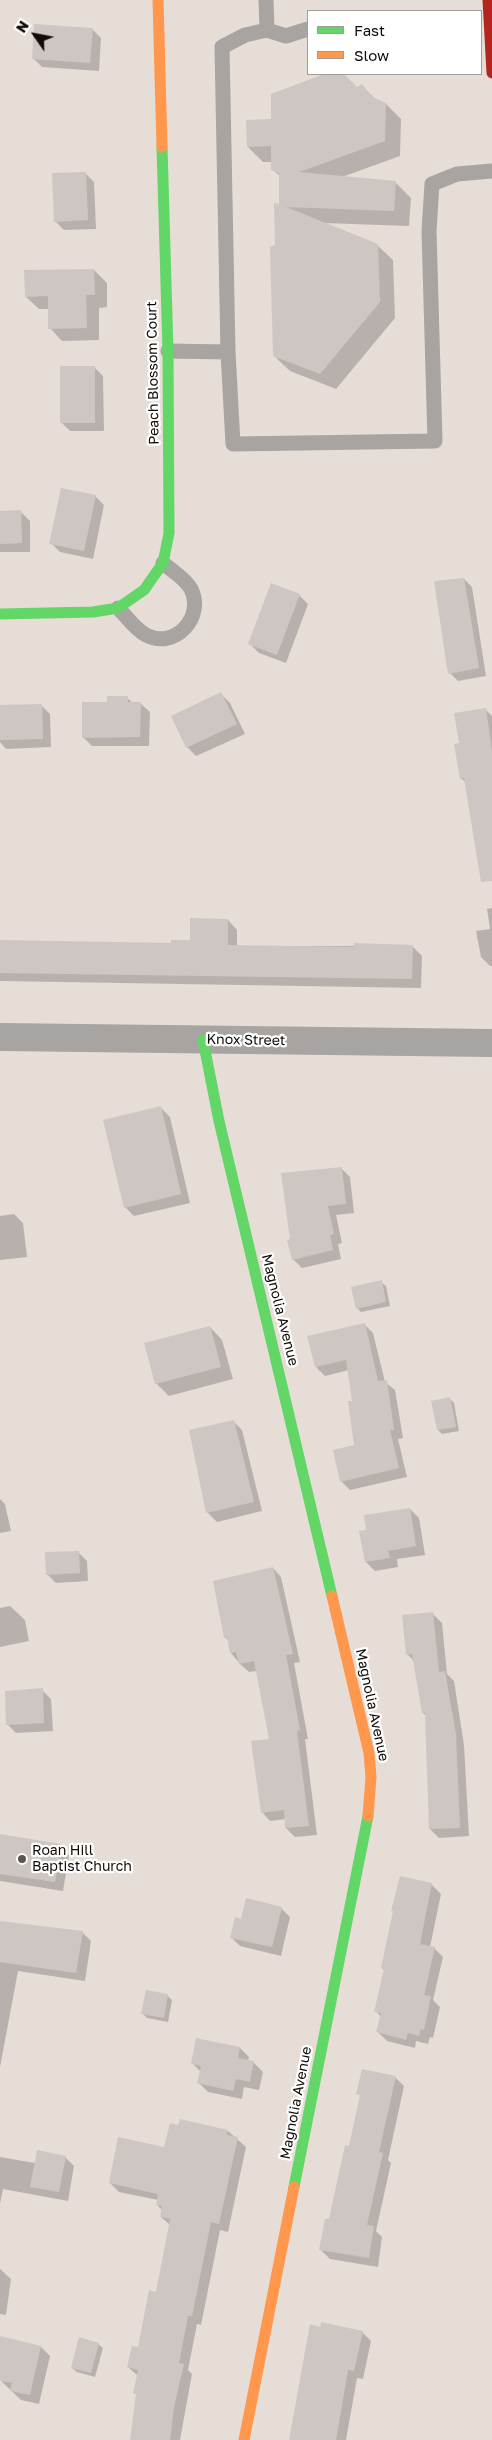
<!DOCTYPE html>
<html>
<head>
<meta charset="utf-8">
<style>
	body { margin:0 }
	#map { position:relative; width:492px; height:2440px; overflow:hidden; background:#e7ddd7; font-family:"Golos Text",sans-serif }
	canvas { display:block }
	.legend { position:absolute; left:307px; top:10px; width:175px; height:65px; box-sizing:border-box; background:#fff; border:1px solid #a09d9c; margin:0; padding:6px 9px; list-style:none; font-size:15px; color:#110b08 }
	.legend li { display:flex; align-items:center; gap:10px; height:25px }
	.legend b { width:25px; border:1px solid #a09d9c }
	.north { position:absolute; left:10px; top:10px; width:50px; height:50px; -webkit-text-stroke:4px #fff; paint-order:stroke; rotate:303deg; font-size:14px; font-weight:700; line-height:20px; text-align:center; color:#110b08 }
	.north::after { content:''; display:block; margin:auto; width:18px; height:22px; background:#110b08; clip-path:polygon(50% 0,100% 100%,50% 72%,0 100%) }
</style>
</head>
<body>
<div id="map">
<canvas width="492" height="2440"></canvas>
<ul class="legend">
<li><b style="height:6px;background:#63d668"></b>Fast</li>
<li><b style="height:6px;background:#ff974d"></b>Slow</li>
</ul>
<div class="north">N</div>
</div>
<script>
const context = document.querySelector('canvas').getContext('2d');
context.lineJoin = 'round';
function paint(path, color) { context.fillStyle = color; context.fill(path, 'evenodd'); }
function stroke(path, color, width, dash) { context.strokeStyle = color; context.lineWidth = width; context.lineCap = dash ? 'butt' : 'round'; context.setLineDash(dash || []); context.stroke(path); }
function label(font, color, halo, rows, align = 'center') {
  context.font = font + ' "Golos Text",sans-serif'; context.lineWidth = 4.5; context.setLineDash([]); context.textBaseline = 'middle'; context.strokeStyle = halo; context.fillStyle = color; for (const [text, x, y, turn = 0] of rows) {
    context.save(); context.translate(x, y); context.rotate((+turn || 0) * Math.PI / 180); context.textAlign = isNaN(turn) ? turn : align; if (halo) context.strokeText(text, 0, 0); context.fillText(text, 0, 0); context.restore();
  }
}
paint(new Path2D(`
	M92,29L101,38L99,71L42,67L33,58Z
	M327,74H342L357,89L362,86L376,100L386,104L401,119L400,156L342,177L395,182L411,198L409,226L323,223L377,245L393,260L395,318L336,389L290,371L274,356L276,246L281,177L272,169V162H263L248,147L272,120V95Z
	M85,173L94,182L96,229L64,230L55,221Z
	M94,270L107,283V307L99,308V340L62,341L50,328L49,309H39L26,297Z
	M94,367L103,376L104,431H70L61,422Z
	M95,496L104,505L93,559L60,552L51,543Z
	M0,512H21L30,521V552H0Z
	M464,579L472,587L486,676L458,681L450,673Z
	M299,595L308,604L286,663L259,653L250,644Z
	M221,694L230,703L245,734L196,756L187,747Z
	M127,698L133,703H140L150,712L149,746H92L83,737Z
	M41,705L50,714L51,747L6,749L0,742V706Z
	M485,709L492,716V876L466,783L461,778Z
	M492,908V966H490L481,957L476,931L490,929L487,909Z
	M228,920L237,930V946H412L422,956L421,988L0,981V941L172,944L191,941Z
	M161,1108L170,1117L190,1203L134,1216L125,1207Z
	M341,1168L350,1177L354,1213L336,1215L342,1243L338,1244L341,1259L302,1268L293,1259L291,1240Z
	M14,1214L23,1223L27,1257L0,1260V1216Z
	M381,1282L386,1286L390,1306L361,1312L357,1308Z
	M364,1324L373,1333L385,1382L395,1390L403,1438L398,1439L407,1477L350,1490L341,1481L355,1446L353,1402L349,1370L325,1376L316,1367Z
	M210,1327L222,1340L233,1379L169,1396L156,1383Z
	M450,1399L454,1403L459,1431L442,1434L438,1430Z
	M233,1421L242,1430L262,1511L217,1522L208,1513L191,1431Z
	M0,1499L5,1504L11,1531L0,1533Z
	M410,1509L419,1518L425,1555L397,1559L398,1567L375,1571L366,1562L368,1531Z
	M78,1552L87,1561L88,1581L56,1583L47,1574Z
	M273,1568L281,1577L300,1662L294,1663L308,1739H305L317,1835L295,1837L286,1828V1819L270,1821L262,1812L270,1740L257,1671L249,1672L240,1664L231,1653L229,1641L225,1637Z
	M10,1606L25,1620L29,1641L0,1647V1608Z
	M433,1614L442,1623L447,1674L454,1681L464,1745L469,1836L439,1838L430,1829L426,1716L423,1713L415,1662L407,1654Z
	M42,1690L51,1699L53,1731L16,1733L7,1724Z
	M0,1836L60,1846L69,1855L63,1891L0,1881Z
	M401,1878L432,1885L441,1894L430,1947L434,1948L443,1957L433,2000L440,2007L433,2038L430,2037L428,2044L416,2041L415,2048L387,2041L378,2032L381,2017L376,2011L385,1971L382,1968L394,1912L392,1910Z
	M281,1908L290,1917L281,1956L240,1946L231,1937L242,1920Z
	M0,1922L82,1932L91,1941L85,1981L18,1971L0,2067Z
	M167,1995L172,2000L168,2022L147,2018L143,2014Z
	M240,2048L249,2057L248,2061L254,2063L263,2072L259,2090L244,2087L242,2099L208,2092L199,2083L201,2072L193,2064Z
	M395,2077L404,2086L388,2160L391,2163L376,2231L382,2237L378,2267L330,2259L321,2250L350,2147L361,2097L358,2093Z
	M228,2131L246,2147L228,2232L220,2230L201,2325L197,2324L188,2370L192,2374L180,2440H131L137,2395L134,2393L138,2376L128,2367L139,2348L156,2293L170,2225L161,2217L162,2210L157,2205L158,2200L119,2192L110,2183L165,2148Z
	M0,2157L35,2163L65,2157L74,2166L68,2201L3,2189L0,2204Z
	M0,2269L11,2279L6,2315L0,2314Z
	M321,2328L362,2332L371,2341L363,2379L357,2378L346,2440H291Z
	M8,2340L41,2347L50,2356L39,2404L21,2400L0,2380Z
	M98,2344L103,2348L95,2377L77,2372L72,2368Z`), '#0003');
paint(new Path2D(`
	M34,24L93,28L90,63L32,59Z
	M324,74H344L357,87L362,84L372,97L386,103L385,141L299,172L396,181L394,211L286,207L378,244L380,302L320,374L273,356L270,247L275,245L274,203L279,204V173L271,170V146L247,147L246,120L271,119V94Z
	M86,172L88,220L54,222L52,173Z
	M94,269L95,295H86L87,328L48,329V296L25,297L24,270Z
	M60,366H95V423H60Z
	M61,488L96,495L84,551L49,544Z
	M21,510L22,543L0,544V511Z
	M464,578L479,668L448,674L434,581Z
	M271,583L300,594L277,655L248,644Z
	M221,692L237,724L186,748L171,716Z
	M107,696H128V702H141L140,737L82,738V702H107Z
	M42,704L43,739L0,740V705Z
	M486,708L492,751V881L481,882L464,778L460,779L454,744L459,743L454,713Z
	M190,918L228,919V945L354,947V943L413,945L412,979L0,973V940L171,943V940H190Z
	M161,1106L181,1194L124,1208L103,1120Z
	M342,1167L346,1204L328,1206L334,1234L330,1235L333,1250L292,1260L287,1240L290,1239L281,1173Z
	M382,1280L386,1302L356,1309L351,1287Z
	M365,1323L378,1381L387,1380L394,1430H390L399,1468L340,1482L333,1450L354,1445L348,1401H352L346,1360L315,1367L307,1336Z
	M210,1326L221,1367L155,1384L144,1343Z
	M450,1397L456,1427L437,1430L431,1401Z
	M234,1420L254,1502L206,1513L189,1430Z
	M410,1508L416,1546L388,1551L390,1558L365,1562L359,1531L366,1530L364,1515Z
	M79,1551L80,1573L46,1575L45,1552Z
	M273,1567L293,1654L286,1655L300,1730L297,1731L309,1826L285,1828L284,1810L261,1813L251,1741L269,1739L254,1661L239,1664L236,1652L230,1653L227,1637L224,1638L213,1581Z
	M433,1612L439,1672L445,1671L456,1735L460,1828L429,1829L425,1713H422L412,1654L406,1655L402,1615Z
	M43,1688L44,1723L6,1725L5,1691Z
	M0,1834L61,1844L55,1882L0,1874Z
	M400,1876L432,1883L420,1944L435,1947L424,1995L431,1996L424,2030L421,2029L419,2036L408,2033L406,2040L376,2032L381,2013L374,2012L384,1969L381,1968L393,1911H391Z
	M246,1898L282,1907L272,1947L230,1938L235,1917L241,1919Z
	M0,1921L83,1931L76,1973L0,1962Z
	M146,1990L168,1994L164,2018L141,2014Z
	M196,2038L240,2047L238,2058L254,2061L250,2082L236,2079L233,2091L197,2083L201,2066L191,2064Z
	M362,2069L396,2076L379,2152L383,2153L367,2225L374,2226L369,2258L319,2250L325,2219H329L345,2145L349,2146L360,2095L356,2094Z
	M180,2119L228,2130L227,2135L238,2137L219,2224L211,2222L192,2316H188L179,2363L184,2364L174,2407L170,2440H130L136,2394L133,2393L138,2370L127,2367L132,2346L138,2347L149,2290L156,2292L170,2219L160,2217L162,2206L156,2205L158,2194L109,2183L118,2137L164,2147L170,2123L178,2125Z
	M37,2150L66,2156L59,2192L30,2187Z
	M321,2322L363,2331L354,2371L348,2370L336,2440H289L310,2324L320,2327Z
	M0,2336L41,2346L30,2395L10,2391L12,2383L0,2381Z
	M79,2337L99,2343L91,2373L71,2368Z`), '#cec6c2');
stroke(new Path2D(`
	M266,0L267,30
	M308,29L286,36L267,30L245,35L222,47L228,352L233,444L435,441L429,231L432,184L457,174L492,171
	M168,351L228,352
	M118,608C127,617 135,629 146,635C175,650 205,617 191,589C185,578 172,571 163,563`), '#a7a4a1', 15);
stroke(new Path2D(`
	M0,1037L492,1043`), '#a7a4a1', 28);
stroke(new Path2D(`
	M0,614L93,612L118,608L144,590L163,563L169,533L168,351L162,147
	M203,1040L219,1121L332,1596
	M294,2187L368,1816`), '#63d668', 11);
stroke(new Path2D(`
	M158,0L162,147
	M332,1596L369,1753L371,1777L368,1816
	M244,2440L294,2187`), '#ff974d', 11);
stroke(new Path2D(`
	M488,0L492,73`), '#b3261e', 11);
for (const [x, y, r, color] of [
	[22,1859,5,"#5c5450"]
]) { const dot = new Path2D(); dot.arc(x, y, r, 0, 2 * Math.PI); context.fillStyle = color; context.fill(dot); stroke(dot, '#fff', 2); }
label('14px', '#110b08', '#fff', [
	["Peach Blossom Court",153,373,-91],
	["Knox Street",246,1040,1],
	["Magnolia Avenue",280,1310,76],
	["Magnolia Avenue",372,1705,78],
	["Magnolia Avenue",296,2103,-79]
]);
label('14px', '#110b08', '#fff', [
	["Roan Hill",32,1851],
	["Baptist Church",32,1867]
], 'left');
</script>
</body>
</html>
